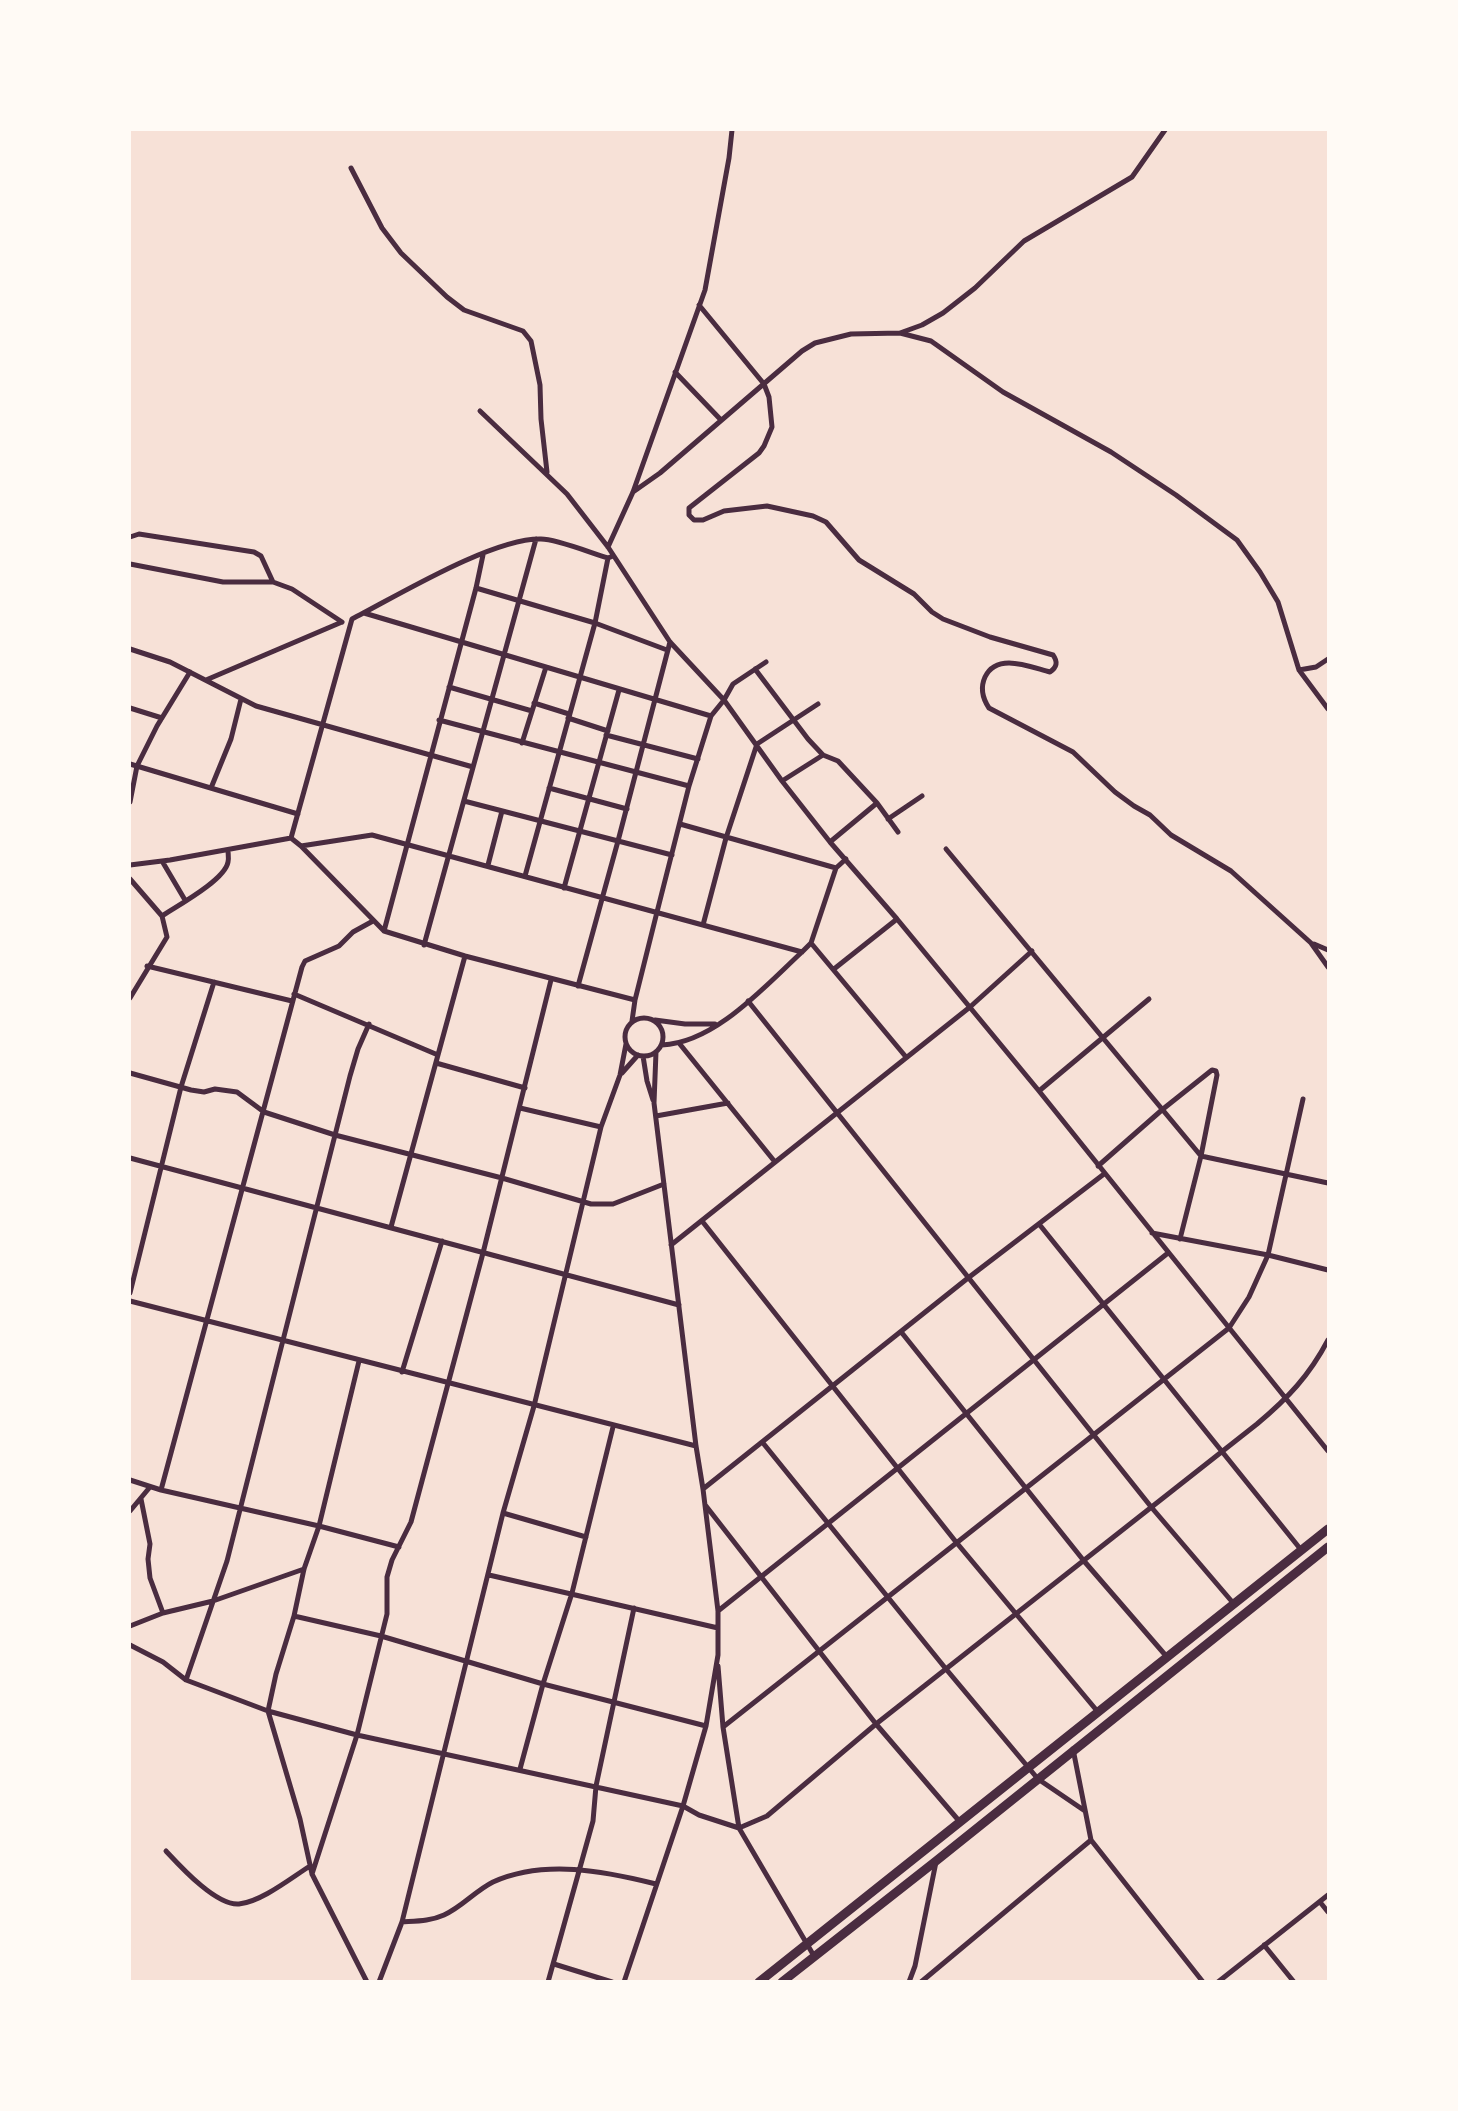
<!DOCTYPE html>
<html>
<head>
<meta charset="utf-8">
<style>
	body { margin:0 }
	#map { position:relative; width:1458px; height:2111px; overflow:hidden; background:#f7e1d7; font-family:Poppins,sans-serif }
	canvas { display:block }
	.frame { position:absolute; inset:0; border:131px solid #fffaf5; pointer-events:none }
</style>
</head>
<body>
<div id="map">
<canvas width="1458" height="2111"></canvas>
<div class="frame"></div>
</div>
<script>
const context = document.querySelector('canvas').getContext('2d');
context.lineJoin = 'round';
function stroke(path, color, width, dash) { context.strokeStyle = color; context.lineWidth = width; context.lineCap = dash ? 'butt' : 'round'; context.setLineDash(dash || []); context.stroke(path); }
stroke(new Path2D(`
	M351,168L382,228L401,253L447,297L464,310L523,331L531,341L540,385L541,419L547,472
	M699,305L764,384L769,397L772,427L764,446L759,453L689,508V515L694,520H703L724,511L767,506L813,516L826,522L859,560L914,594L932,612L943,619L990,637L1053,655C1058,662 1057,667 1050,672C1030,667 997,652 985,677C980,688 983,699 989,708L1073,752L1115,792L1134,806L1150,815L1171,835L1231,871L1311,943L1328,967
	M900,333L931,341L1003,392L1111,452L1176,495L1237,540L1260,572L1278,602L1299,670L1328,709
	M675,372L721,420
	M480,411L567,494L608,547L670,642L724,700L782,781L830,842L897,919L1039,1091L1328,1451
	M633,492L660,473L802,351L815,343L851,334L900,333L922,325L943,313L975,288L1024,241L1132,177L1165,130
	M130,537L139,534L254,552L261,556L273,582
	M608,547L633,492L705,290L729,158L732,130
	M130,564L223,582H273L292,589L342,622
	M476,588L595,623L667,650
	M364,613L711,716
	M130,649L170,662L256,706L473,767
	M755,669L808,739L823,755L838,761L877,803L898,832
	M1299,670L1316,667L1328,659
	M206,680L342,622
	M449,687L532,711
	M534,703L569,714
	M130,708L162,718
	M568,718L608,731
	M439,720L689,786
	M606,735L698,759
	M522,743L546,667
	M130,764L298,814
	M782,781L823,755
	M211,788L231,739L241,699
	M549,788L627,809
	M464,801L672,855
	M130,802L137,766L157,726L190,672
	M888,819L922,796
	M680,824L836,868
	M291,838L352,619C397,596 492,538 541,539C557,539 591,553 608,558L613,556
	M830,842L877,803
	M301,846L384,931L465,956L635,1000
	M946,849L1201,1156L1328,1183
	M162,861L185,900
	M130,865L170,860L291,838L301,846L372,835L802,952
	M488,865L502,811
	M525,876L595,623L608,558
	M130,879L162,916L167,937L130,998
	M564,888L619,690
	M162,916C177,906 225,880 228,862C229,858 228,854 228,850
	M703,925L726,838L757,744L818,704
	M384,931L476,588L483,555
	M811,943L906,1057
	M1314,944L1328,950
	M424,945L536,539
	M147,966L292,1001
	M834,969L897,919
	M578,986L618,841L670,642
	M294,994L438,1055
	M748,1001L1152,1508L1234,1604
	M625 1037a19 19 0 1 1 38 0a19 19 0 1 1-38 0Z
	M655,1020L685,1024H715
	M632,1021L635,1000L657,912L689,786L711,716L724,700L733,684L766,662
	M679,1043L775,1162
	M662,1045C715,1043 765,986 802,952L811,943L836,868L846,859
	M643,1056L647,1081L653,1100
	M436,1063L525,1088
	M130,1073L191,1090L204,1092L215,1089L237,1092L264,1112L335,1135L502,1178L591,1204H613L664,1184
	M622,1073L638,1055
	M1039,1091L1149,999
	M520,1108L601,1127
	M656,1116L728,1103
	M130,1158L679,1305
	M1098,1166L1163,1109L1212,1070L1216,1071L1217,1075L1201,1156L1180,1239
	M702,1221L956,1542L1098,1712
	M1039,1224L1302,1551
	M391,1227L465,956
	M1152,1233L1268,1255L1328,1270
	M671,1245L970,1007L1032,951
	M130,1293L181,1087L214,982
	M130,1301L696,1446
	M902,1333L1084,1561L1167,1657
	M402,1372L442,1241
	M763,1443L946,1669L1038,1779L1085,1811
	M130,1480L161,1490L319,1526L359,1361
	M703,1489L968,1278L1104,1174
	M161,1490L302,967L305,961L339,946L353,932L373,921
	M141,1499L150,1544L148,1559L150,1578L163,1613
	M706,1506L876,1724L960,1822
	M130,1511L150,1487
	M503,1513L586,1537
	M399,1547L319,1526L304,1569L294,1616L381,1636L543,1684L706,1726
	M489,1575L718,1628
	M718,1611L1168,1253
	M294,1616L276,1674L268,1711L300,1819L312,1874L367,1982
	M130,1626L163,1613L213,1601L304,1569
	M130,1645L163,1662L186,1680L268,1711L357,1735L683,1806L699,1815L739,1828L767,1816L876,1724L1257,1424C1288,1398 1309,1376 1328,1340
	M718,1666L723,1727L739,1828L814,1956
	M186,1680L227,1561L350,1076L358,1049L369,1024
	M723,1727L1229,1328L1249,1297L1268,1255L1303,1099
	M1073,1749L1091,1840L1203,1982
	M520,1769L543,1684L572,1593L613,1427
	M166,1851C180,1866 216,1906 239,1904C261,1902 291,1878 310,1866
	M312,1874L357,1735L387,1614V1577L392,1560L411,1522L483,1253L551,980
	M1320,1902L1328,1912
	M402,1922C416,1921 431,1921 444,1915C462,1907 475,1891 493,1882C544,1859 604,1871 656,1884
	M1264,1945L1294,1982
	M554,1964L612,1982
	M379,1982L402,1922L503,1513L534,1406L601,1127L620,1075L626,1044
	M548,1982L593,1821L596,1786L634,1608
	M624,1982L683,1806L706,1726L718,1655V1611L703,1489L696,1446L654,1103L656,1052
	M909,1982L915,1966L936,1862
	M921,1982L1091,1840
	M1218,1982L1328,1895`), '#4a2c40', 5);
stroke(new Path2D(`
	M759,1982L1328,1529
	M782,1982L936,1861L1328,1547`), '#4a2c40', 9);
</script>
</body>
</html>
